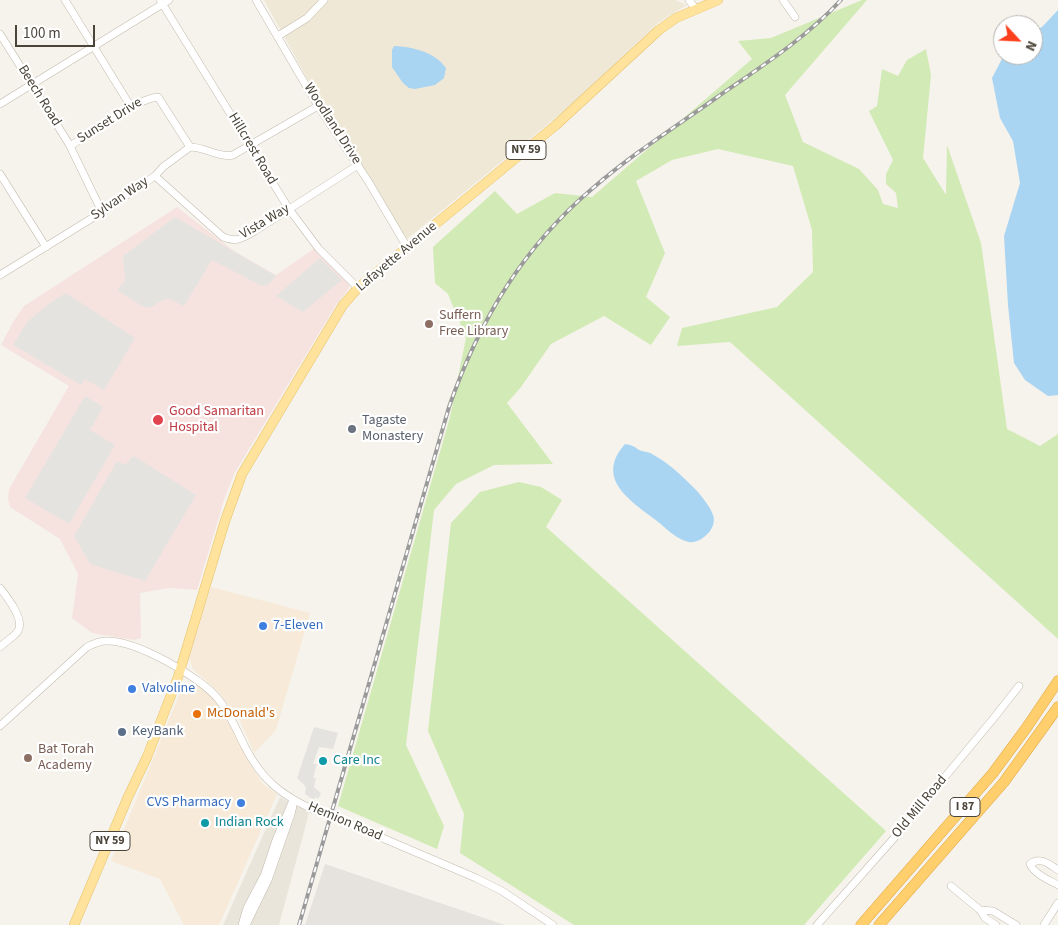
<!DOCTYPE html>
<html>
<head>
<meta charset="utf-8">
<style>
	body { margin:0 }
	#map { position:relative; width:1058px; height:925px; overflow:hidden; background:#f6f3ec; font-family:"Source Sans 3",sans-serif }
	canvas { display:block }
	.north { position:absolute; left:993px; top:15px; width:50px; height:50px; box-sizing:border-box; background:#fff; border:1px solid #b7b4b0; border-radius:50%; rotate:115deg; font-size:14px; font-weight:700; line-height:20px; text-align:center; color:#4b4439 }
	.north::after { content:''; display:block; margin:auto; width:18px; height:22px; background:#fc3f1d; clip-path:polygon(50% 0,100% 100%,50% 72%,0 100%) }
	.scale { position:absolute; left:15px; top:25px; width:80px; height:22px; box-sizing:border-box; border:2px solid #4b4439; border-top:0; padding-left:6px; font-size:15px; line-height:18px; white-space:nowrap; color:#4b4439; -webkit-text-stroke:4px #fff; paint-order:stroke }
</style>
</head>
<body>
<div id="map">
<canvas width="1058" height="925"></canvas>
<div class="north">N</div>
<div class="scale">100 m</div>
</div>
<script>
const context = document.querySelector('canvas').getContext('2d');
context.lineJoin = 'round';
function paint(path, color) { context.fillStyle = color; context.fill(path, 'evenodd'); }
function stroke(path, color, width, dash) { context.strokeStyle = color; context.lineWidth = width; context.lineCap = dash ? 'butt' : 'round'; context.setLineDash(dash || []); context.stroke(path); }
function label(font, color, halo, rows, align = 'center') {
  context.font = font + ' "Source Sans 3",sans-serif'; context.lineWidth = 4.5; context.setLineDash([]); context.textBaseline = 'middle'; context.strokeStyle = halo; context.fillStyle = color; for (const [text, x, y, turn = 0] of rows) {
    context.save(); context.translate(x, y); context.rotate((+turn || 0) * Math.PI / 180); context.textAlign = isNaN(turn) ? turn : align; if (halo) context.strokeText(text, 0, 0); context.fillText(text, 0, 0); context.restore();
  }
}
paint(new Path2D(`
	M280,797L309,813L279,925H223Z`), '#eae5da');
paint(new Path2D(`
	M211,587L310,613L276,730L254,753L238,716L219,693L193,669L188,655Z
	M190,683L200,686L216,702L232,729L247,759L263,784L277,794L219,925H184L160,879L111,861L180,693Z`), '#f7ead8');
paint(new Path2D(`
	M325,864L505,925H305Z`), '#e6e2dd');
paint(new Path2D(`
	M264,0H675L687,5L659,22L572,104L407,239L351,158Z`), '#efe8d6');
paint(new Path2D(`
	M177,207L234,251L276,275L315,248L349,284V288L336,305L234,474L225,497L197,590L169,588L140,593L141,638L134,640L92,633L72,618L78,574L60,539L10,507L8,499L9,489L69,386L1,345L13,322L24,306Z`), '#f6e3e0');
paint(new Path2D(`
	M862,0H867L785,95L803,142L859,169L878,190L883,204L898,208L896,193L886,184V174L893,160L869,111L877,106L882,69L898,76L907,60L926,49L931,75L923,158L946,195L947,145L981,243L1007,429L1040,446L1058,434V639L730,342L677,346L682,328L777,307L813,272L812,230L793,166L718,149L672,160L636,181L665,253L646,297L670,317L651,345L604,316L551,344L521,387L507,403L553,464L494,465L456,484L434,510L406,745L444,826L437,849L338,806L450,417L466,338L448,294L435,283L433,247L495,191L517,214L555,193L592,197L752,59L738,41L771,38Z
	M519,482L541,487L562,500L546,527L886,831L804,925H574L460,853L464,814L428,731L451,523L480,492Z`), '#d2eab5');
paint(new Path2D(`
	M175,217L276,276L269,284L263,286L258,284L212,260L184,306L169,299L162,300L152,307L145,308L117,290L125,281L123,256Z
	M320,258L342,280L303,312L276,296Z
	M66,293L135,338L104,390L85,379L81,385L13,345L27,322L51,302Z
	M85,396L103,407L90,430L115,445L69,524L25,498Z
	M134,456L196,495L145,581L90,564L74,536L117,461L126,465L131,458Z
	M314,727L338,733L333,749L319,747L313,764H317L313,778H316L314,787L321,793L318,799L316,797L313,800L305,794L306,787L297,778Z`), '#e5e3e0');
paint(new Path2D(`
	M1058,10V395L1048,396L1025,380L1014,363L1008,305L1004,236L1020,183L1013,141L1000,118L992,78L1004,55H1033V32L1042,27Z
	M394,46C413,47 435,52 446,68L444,78L435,85L415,89L409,88L403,83L392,67V50Z
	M625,444C631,445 634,446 639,450C643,452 647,451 652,454C667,462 679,473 691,485C698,491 710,506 713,515C718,528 701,544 689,542C677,540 666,528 657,521C631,501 594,479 625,444Z`), '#a9d4f2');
const minor = new Path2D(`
	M65,0L131,107
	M160,0L289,209L319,249L358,288
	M256,0L318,106L368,181L407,247
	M689,0L696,9
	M783,0L795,17
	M0,34L69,144L102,212
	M278,36L307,18L324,0
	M0,104L169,0
	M70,146C91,133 136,99 158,97L190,147
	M190,147C205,147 218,158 233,155L318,106
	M0,174L46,247
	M155,176L223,237C237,243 242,238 255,231L358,165
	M0,275L102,212L155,176L163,167L190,147
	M0,588C7,597 25,619 18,631C14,637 5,642 0,647
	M0,726L87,647C93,644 99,641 106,641C136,640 201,677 219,700C230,714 237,731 245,747C262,780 281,795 314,810
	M345,822L476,878L502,891L553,925
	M1058,870C1049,864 1040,856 1030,864C1034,874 1049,880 1058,885
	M951,886L980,910L985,918L996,925
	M980,910L993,911L1016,925
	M242,925L247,908L264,876L276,840L293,800
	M246,925L268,880L291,814L293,806
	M817,925L895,837L993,719L1019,686
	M1044,925L1058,903`);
const major = new Path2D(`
	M74,925L128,797L147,757L178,677L225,521L242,474L343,305L358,288L370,278L556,125L659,30L676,18L718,0`);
const highway = new Path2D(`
	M861,925L993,773L1027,727L1058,681
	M879,925L1004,782L1058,707`);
stroke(minor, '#c2bbae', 8);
stroke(major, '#e6c16a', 10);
stroke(highway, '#e0a43c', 11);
stroke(minor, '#fff', 7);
stroke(major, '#ffe39c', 9);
stroke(highway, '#ffcf6e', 10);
const rail = new Path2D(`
	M299,925L449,407C479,321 523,247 593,188C631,155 675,127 716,98C759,68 805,39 841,0`);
stroke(rail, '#9a9a9a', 4);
stroke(rail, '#fff', 2, [5.5]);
const minorBridge = new Path2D(`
	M314,810L345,822`);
stroke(minorBridge, '#c2bbae', 8, []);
stroke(minorBridge, '#fff', 7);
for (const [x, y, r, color] of [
	[429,324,5,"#8d6e63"],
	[158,420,6,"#e0444e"],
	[352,429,5,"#6b7280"],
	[263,626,5,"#3f7fe0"],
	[132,689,5,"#3f7fe0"],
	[197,714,5,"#e8710a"],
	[122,732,5,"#5c6f8a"],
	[28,758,5,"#8d6e63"],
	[323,761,5,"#0f9aa8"],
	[241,803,5,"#3f7fe0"],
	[205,823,5,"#0f9aa8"]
]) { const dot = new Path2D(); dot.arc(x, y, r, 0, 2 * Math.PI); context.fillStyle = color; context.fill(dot); stroke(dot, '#fff', 2); }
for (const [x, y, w] of [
	[526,150,40],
	[965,807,30],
	[110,841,40]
]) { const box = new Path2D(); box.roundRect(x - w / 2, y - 9.5, w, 19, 4); context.fillStyle = '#fff'; context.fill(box); stroke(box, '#4b4439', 1); }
label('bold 12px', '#4b4439', null, [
	["NY 59",526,150],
	["I 87",965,807],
	["NY 59",110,841]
]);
label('14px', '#4b4439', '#fff', [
	["Beech Road",39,96,58],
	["Sunset Drive",110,121,-32],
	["Woodland Drive",332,124,57],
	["Hillcrest Road",252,149,59],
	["Sylvan Way",120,199,-34],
	["Vista Way",265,222,-31],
	["Lafayette Avenue",397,257,-40],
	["Old Mill Road",920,807,-50],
	["Hemion Road",345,822,23]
]);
label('14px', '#785e54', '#fff', [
	["Suffern",439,316],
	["Free Library",439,332],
	["Bat Torah",38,750],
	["Academy",38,766]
], 'left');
label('14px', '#be3a42', '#fff', [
	["Good Samaritan",169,412],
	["Hospital",169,428]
], 'left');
label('14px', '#5b616d', '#fff', [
	["Tagaste",362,421],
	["Monastery",362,437]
], 'left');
label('14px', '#366cbe', '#fff', [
	["7-Eleven",273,626],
	["Valvoline",142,689],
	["CVS Pharmacy",231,803,"right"]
], 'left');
label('14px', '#c56008', '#fff', [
	["McDonald's",207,714]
], 'left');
label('14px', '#4e5e75', '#fff', [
	["KeyBank",132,732]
], 'left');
label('14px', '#0d838f', '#fff', [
	["Care Inc",333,761],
	["Indian Rock",215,823]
], 'left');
</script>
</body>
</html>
